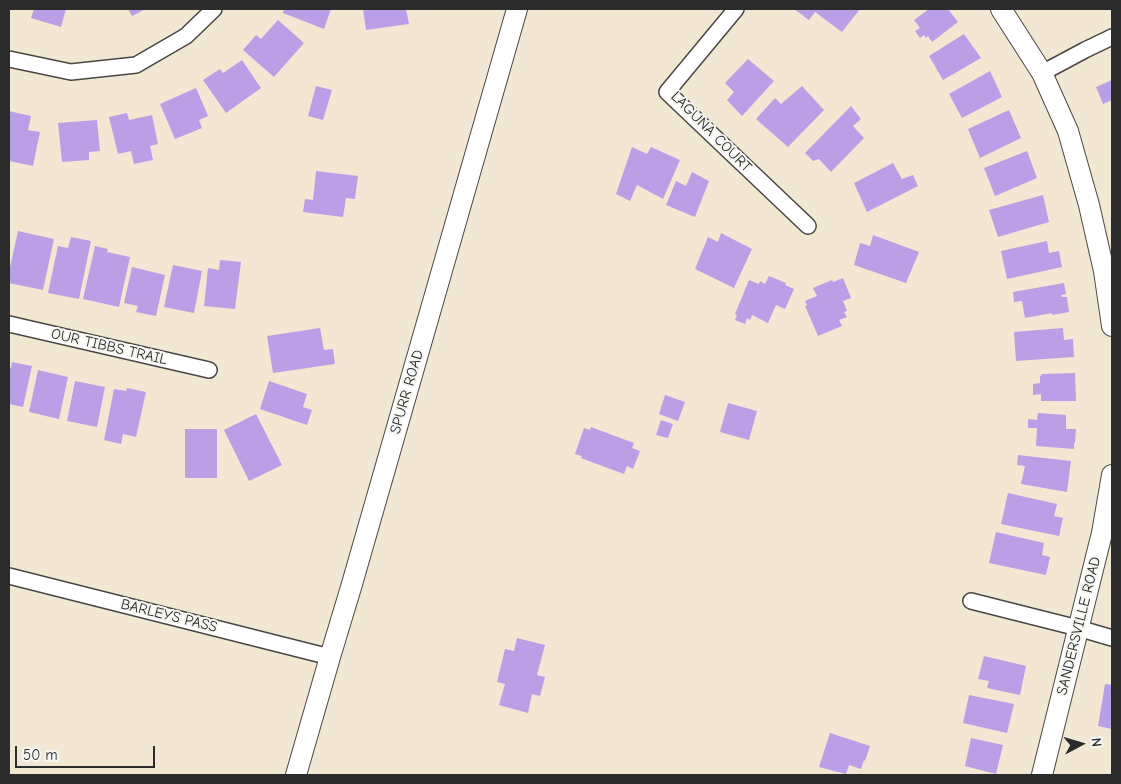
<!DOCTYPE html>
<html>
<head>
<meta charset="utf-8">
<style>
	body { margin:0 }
	#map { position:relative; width:1121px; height:784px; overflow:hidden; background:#f2e7d3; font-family:"Comic Neue",sans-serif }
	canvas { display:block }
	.frame { position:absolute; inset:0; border:10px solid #2b2b2b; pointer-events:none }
	.north { position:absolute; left:1056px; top:719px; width:50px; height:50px; -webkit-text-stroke:4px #f6f6f2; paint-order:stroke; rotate:84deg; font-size:14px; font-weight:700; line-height:20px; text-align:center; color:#2b2b2b }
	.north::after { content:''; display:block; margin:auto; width:18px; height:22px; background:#2b2b2b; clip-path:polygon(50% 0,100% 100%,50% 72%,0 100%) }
	.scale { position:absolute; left:15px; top:746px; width:140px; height:22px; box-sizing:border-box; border:2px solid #2b2b2b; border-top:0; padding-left:6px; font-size:15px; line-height:18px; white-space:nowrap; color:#2b2b2b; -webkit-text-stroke:4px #f6f6f2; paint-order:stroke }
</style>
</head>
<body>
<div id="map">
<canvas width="1121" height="784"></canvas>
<div class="frame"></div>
<div class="north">N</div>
<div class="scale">50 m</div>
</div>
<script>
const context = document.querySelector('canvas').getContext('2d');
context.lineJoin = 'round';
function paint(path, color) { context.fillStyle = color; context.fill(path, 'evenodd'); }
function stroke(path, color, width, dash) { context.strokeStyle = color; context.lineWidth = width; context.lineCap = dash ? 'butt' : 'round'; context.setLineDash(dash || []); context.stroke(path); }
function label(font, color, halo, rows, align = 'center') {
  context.font = font + ' "Comic Neue",sans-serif'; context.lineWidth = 4; context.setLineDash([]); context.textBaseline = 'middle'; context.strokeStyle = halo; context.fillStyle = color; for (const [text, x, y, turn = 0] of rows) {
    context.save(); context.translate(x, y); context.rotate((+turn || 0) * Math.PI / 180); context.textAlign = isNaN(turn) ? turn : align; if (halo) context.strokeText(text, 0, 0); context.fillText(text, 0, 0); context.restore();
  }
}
paint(new Path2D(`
	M34,9H66L61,27L31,18Z
	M128,9H146L132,16Z
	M284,9H331L324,29L283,13Z
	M363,9H406L409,24L366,30Z
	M794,9H860L842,32L815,12L809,20Z
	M929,9H948L958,22L932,42L928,36L926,38L924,35L920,38L915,31L920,28L914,20Z
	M278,20L304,43L274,77L243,50L256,35L261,39Z
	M964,34L981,58L943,80L929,56Z
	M748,59L774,81L742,116L727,100L734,92L725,83Z
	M242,60L261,88L226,113L203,80L220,69L223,73Z
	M990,71L1002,97L962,118L949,94Z
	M1112,80V100L1103,104L1096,87Z
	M316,86L332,90L323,120L308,116Z
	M802,86L824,110L788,147L756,119L775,98L781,104Z
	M196,88L208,116L199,120L202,128L175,139L160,104Z
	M851,106L861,119L853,126L864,138L831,172L819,159L813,161L805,153Z
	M1009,110L1021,138L980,158L968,129Z
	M9,111L31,116L28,130L40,132L33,166L9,161Z
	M127,113L129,120L152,115L158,144L150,146L153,160L134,164L131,151L118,154L109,117Z
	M97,120L100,151L89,152V160L62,162L58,123Z
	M632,147L647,154L651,147L680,160L663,199L637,185L630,201L616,194Z
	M1027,151L1037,178L995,196L984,168Z
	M893,163L902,179L913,175L918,186L867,212L854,183Z
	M316,171L358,176L355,199L346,198L343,217L303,212L305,199L313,200Z
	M692,172L709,181L695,217L666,205L676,181L686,186Z
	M1043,195L1049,222L998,237L989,210Z
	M18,231L54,239L43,290L9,283V272Z
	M721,233L752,249L734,288L695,269L708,237L718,242Z
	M873,235L919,252L906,283L854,265L860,243L870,246Z
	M71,237L91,241L79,299L48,293L58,246L68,248Z
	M1047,241L1049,253L1059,251L1062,267L1007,279L1001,251Z
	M95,246L108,249L107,252L130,257L119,307L83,299Z
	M220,260L241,262L235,309L204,306L208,268L219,270Z
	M173,265L202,271L194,313L164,307Z
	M132,267L165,275L156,316L136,312L138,306L124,303Z
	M769,276L786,283L785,285L794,289L785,309L776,305L768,323L752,315L750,320L747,318L745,324L735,320L737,315L735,314L749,280L759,284L760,281L765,284Z
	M843,278L851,298L843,301L847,311L844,312L847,317L839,320L842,326L818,336L805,306L807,305L805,301L817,296L813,288L832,280L833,282Z
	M1064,283L1066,294L1061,295L1062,297H1067L1069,312L1052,315V313L1025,318L1022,301L1014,302L1013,292Z
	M320,328L324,350L333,349L335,364L273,373L267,336Z
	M1063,328L1064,340L1073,339L1074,357L1016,361L1014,332Z
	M12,362L32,366L23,407L9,404V368H11Z
	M38,370L68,377L59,419L29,412Z
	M1075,373L1076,401H1041V394L1033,395V384L1040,383V376H1041L1042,374Z
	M75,381L105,387L97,427L67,421Z
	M269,381L307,394L303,407L312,410L307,425L260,409Z
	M127,388L146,392L136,437L123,434L121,444L104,440L114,389L126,391Z
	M665,395L685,402L678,421L659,414Z
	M728,403L757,411L749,440L720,432Z
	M1038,413L1066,415V429H1076L1075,443H1074V449L1036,446L1037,428H1028V419L1037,420Z
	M256,414L282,465L249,481L224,430Z
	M661,420L673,424L668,438L656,435Z
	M591,427L634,443L632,448L640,451L633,469L627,466L624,474L581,458L582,456L575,454L584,428L590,430Z
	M185,429H217V478H185Z
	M1018,455L1071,461L1067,492L1021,484L1025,466L1017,465Z
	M1008,493L1057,504L1054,516L1063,518L1059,536L1001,524Z
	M996,532L1044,543L1042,555L1050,557L1046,575L989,563Z
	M517,638L545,645L537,675L545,677L540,696L532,694L528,713L499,705L505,684L497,682L505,649L514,651Z
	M984,656L1026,666L1020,695L987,688L989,681L978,679Z
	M1105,684L1112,685V729L1098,726Z
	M969,695L1014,704L1007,733L963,723Z
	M830,733L870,746L865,761L864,760L861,769L849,765L846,774L819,767Z
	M971,738L1003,745L996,774L965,766Z`), '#b99fe5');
const street = new Path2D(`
	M736,9L667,92L808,226
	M9,59L71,72L136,65L186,36L214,9
	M1042,73L1085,50L1112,37
	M9,324L209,370
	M9,576L330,657
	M971,601L1078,628L1112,638`);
const secondary = new Path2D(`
	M1001,9L1042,73L1068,131L1089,205L1104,271L1112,326
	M296,775L330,657L352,584L517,9
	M1042,775L1102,533L1112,475`);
stroke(street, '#494744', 18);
stroke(secondary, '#494744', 22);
stroke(street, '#fff', 15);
stroke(secondary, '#fff', 20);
label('15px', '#2b2b2b', '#f6f6f2', [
	["LAGUNA COURT",711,132,45],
	["OUR TIBBS TRAIL",109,347,13],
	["SPURR ROAD",407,392,-74],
	["BARLEYS PASS",169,616,14],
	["SANDERSVILLE ROAD",1079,626,-76]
]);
</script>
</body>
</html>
